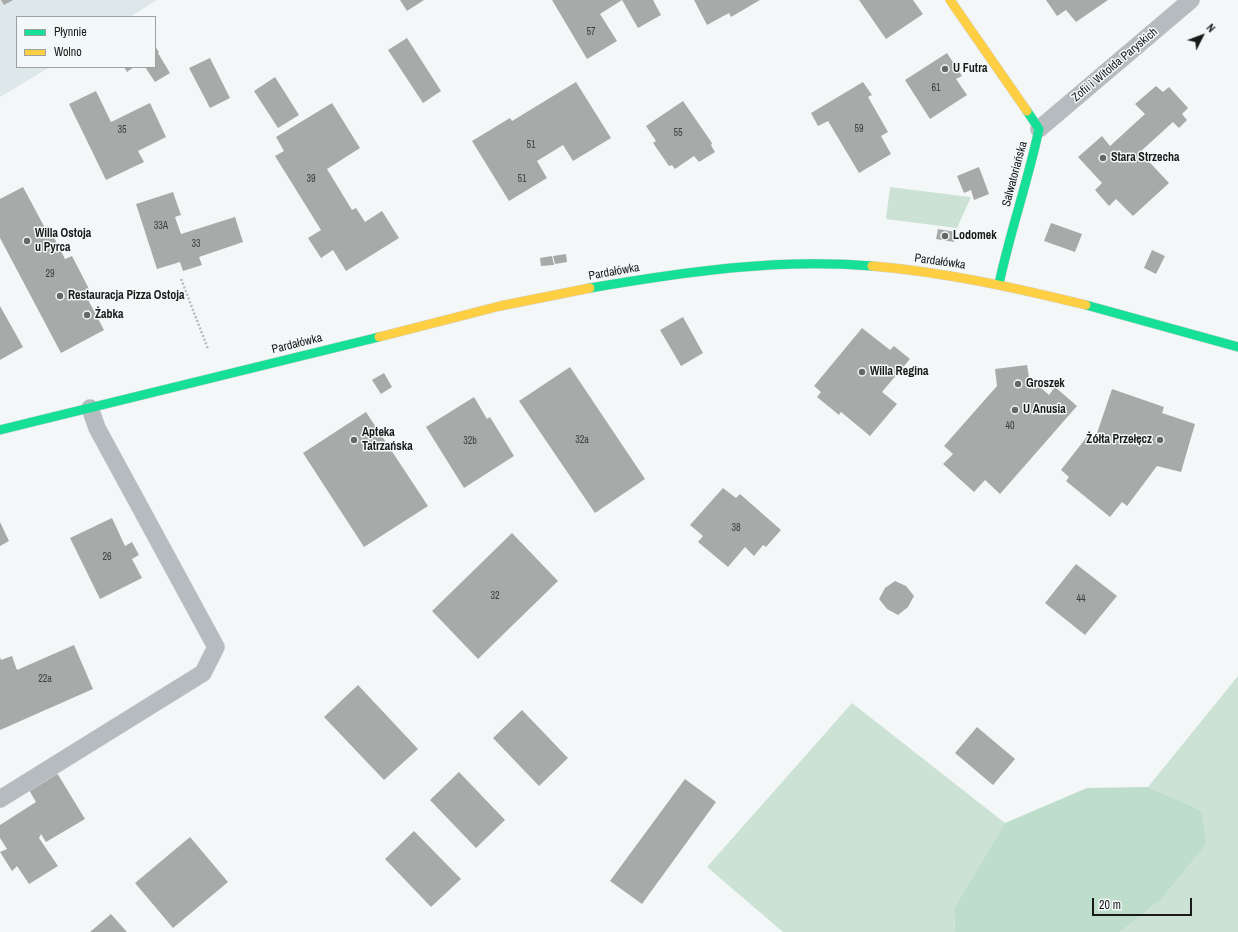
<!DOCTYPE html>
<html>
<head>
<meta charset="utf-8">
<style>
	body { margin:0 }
	#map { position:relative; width:1238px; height:932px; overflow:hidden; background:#f4f7f8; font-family:"Archivo Narrow",sans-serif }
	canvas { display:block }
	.legend { position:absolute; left:16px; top:16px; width:140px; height:52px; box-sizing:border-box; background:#f3f8f9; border:1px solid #9ca0a0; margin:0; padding:5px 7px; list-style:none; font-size:12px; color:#191b1b }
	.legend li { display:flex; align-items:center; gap:8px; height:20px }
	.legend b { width:20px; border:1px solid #9ca0a0 }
	.north { position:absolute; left:1182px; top:16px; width:40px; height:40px; -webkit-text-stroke:3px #f3f8f9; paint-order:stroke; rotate:48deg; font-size:11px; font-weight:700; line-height:16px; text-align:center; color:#191b1b }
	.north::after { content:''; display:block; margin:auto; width:14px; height:18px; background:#191b1b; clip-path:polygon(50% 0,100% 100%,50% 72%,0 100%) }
	.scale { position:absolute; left:1092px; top:898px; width:100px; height:18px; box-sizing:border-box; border:2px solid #191b1b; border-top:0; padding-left:5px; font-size:12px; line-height:14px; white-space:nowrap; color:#191b1b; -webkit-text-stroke:3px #f3f8f9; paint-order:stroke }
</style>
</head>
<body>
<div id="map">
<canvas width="1238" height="932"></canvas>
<ul class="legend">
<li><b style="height:5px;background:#16e098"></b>Płynnie</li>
<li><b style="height:5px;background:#ffcf43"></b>Wolno</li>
</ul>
<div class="north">N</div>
<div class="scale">20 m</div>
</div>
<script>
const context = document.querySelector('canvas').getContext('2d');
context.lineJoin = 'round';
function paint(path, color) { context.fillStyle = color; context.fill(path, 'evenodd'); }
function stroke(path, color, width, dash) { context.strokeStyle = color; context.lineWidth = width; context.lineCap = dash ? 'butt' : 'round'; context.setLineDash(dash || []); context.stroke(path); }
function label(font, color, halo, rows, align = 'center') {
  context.font = font + ' "Archivo Narrow",sans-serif'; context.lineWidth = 3; context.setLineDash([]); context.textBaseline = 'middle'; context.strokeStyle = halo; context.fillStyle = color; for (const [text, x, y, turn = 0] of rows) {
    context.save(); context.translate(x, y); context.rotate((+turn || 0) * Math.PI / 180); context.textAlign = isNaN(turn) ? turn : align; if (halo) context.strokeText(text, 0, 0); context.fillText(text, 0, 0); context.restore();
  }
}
paint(new Path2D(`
	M0,0H157L130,17H17V67H50L0,97Z`), '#dee7e9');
paint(new Path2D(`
	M890,187L970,197H971L957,228L886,219Z
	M1238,676V932H1120L1160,900L1201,810L1148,787Z
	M852,703L1005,823L954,908L955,932H783L707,867Z`), '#cbe2d5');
paint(new Path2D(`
	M1148,787L1201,810L1206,844L1160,900L1120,932H955L954,908L1005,823L1087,788Z`), '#beddcb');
paint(new Path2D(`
	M1,0H13L4,5Z
	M400,0H424L407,11Z
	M552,0H653L661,15L638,28L622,0L600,14L617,41L587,59Z
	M694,0H760L731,17L729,13L707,25Z
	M859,0H913L923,14L886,39Z
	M1046,0H1108L1076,22L1066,10L1057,16Z
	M407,38L441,91L423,103L388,50Z
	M155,46L159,52L158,53L170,73L155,82L145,67H155Z
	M947,53L962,76L956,79L967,95L930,119L905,80Z
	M210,58L230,98L210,108L189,68Z
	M124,67H134L127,72Z
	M275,77L299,115L278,128L254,91Z
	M576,82L611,138L573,161L563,145L537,161L547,178L509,201L472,141L510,118L512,121Z
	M863,82L872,95L868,97L888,132L881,136L891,154L859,173L828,121L818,126L811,113Z
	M1156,86L1163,92L1169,87L1188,108L1182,114L1187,120L1179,128L1173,122L1140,152L1169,183L1133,216L1116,199L1109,206L1095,190L1102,183L1078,157L1102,136L1110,146L1145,114L1135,104Z
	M96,91L111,122L150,103L166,137L138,151L144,162L106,180L69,104Z
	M683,101L712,143L711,145L715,152L699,162L694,156L675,169L672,165L669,166L653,143L656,141L646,126Z
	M332,103L360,148L327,169L352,210L356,208L365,222L382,211L399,238L346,271L333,250L321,258L308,238L321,230L275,156L284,151L276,137Z
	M979,167L989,194L974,200L971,190L964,193L957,176Z
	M23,187L45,228L48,226L65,259L72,256L89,289L84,292L104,330L61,353L0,238V199Z
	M173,192L181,215L175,217L181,234L235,217L243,242L199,257L202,265L183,271L180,262L157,269L136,204Z
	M1051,223L1082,234L1075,252L1044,241Z
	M938,229L956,232L954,242L936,239Z
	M1152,250L1165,256L1156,274L1144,268Z
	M566,254L567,262L555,264L553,256Z
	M552,256L554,265L541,266L540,258Z
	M0,306L23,347L0,360Z
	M683,317L703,353L681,366L660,330Z
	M862,328L890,350L894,346L910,359L882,392L897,404L870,436L841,412L839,415L817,397L821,392L814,386Z
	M1027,365L1029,377L1049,395L1055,387L1077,406L1000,494L985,480L974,492L943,464L953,454L944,446L997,386L995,369Z
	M570,367L645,479L595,513L519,401Z
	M384,373L392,387L381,394L372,380Z
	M1112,389L1164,407L1162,413L1195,424L1181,472L1157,466L1127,506L1122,502L1110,517L1066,481L1069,477L1061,470L1089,434L1095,439Z
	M474,397L487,419L490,417L514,456L464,488L426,427Z
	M366,412L428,506L364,547L303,453Z
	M723,488L736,498L740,494L781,530L766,547L763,545L754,556L745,547L728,567L698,542L703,536L690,525Z
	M112,518L125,546L132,542L139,555L132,559L142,578L100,599L70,538Z
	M0,522L9,541L0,546Z
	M512,533L558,581L478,659L432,611Z
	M1076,564L1117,596L1085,635L1045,603Z
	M895,581L906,586L914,596L908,607L898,615L887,609L879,599L885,588Z
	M74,645L93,689L0,730V657L1,660L12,656L17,670Z
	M358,685L418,749L384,780L324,717Z
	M522,710L568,758L539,786L493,738Z
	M977,727L1015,759L993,785L955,753Z
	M459,772L505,820L476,848L430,800Z
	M57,773L85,819L46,842L41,834L39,838L58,866L29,884L17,866L12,871L0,852L7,849L0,838V825L36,802L29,790Z
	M685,779L716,802L642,904L610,881Z
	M414,831L461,879L431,907L385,859Z
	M190,837L228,882L173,928L135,883Z
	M111,914L127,932H90Z`), '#a8aaaa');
const lane = new Path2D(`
	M1039,129L1191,0
	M0,799L203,673L216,647L97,428L90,408`);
const fast = new Path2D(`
	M999,284C1010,232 1028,181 1039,129L1027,111
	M590,288C684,272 777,258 872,266
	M1086,305L1238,347
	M0,430L379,337`);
const slow = new Path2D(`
	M950,0L1027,111
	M872,266C945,272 1016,288 1086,305
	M379,337L500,306L590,288`);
stroke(lane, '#d2d4d4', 18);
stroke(fast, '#d2d4d4', 10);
stroke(slow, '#d2d4d4', 10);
stroke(new Path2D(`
	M181,279L208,349`), '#b7bbbd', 2.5, [2, 2]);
stroke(lane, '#b6bbc0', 17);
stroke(fast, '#16e098', 9);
stroke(slow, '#ffcf43', 9);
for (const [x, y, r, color] of [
	[945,69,4,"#666868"],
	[1103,158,4,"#666868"],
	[945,236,4,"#666868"],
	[27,241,4,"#666868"],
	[60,296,4,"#666868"],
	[87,315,4,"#666868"],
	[862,372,4,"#666868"],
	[1018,384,4,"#666868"],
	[1015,410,4,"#666868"],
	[354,440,4,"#666868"],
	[1160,440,4,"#666868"]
]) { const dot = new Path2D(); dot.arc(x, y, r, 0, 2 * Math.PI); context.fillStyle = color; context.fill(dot); stroke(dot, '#f3f8f9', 1.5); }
label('10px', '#3d3f3f', null, [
	["57",591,32],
	["61",936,88],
	["59",859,129],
	["35",122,130],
	["55",678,133],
	["51",531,145],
	["39",311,179],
	["51",522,179],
	["33A",161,226],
	["33",196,244],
	["29",50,274],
	["40",1010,426],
	["32a",582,440],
	["32b",470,441],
	["38",736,528],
	["26",107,557],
	["32",495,596],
	["44",1081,599],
	["22a",45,679]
]);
label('12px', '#191b1b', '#f3f8f9', [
	["Zofii i Witolda Paryskich",1115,65,-40],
	["Salwatoriańska",1015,174,-75],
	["Pardałówka",940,262,8],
	["Pardałówka",614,272,-10],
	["Pardałówka",297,344,-14]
]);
label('bold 12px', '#191b1b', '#f3f8f9', [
	["U Futra",953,69],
	["Stara Strzecha",1111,158],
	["Willa Ostoja",35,234],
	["u Pyrca",35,248],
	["Lodomek",953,236],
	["Restauracja Pizza Ostoja",68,296],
	["Żabka",95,315],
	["Willa Regina",870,372],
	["Groszek",1026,384],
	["U Anusia",1023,410],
	["Apteka",362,433],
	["Tatrzańska",362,447],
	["Żółta Przełęcz",1152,440,"right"]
], 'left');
</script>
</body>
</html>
